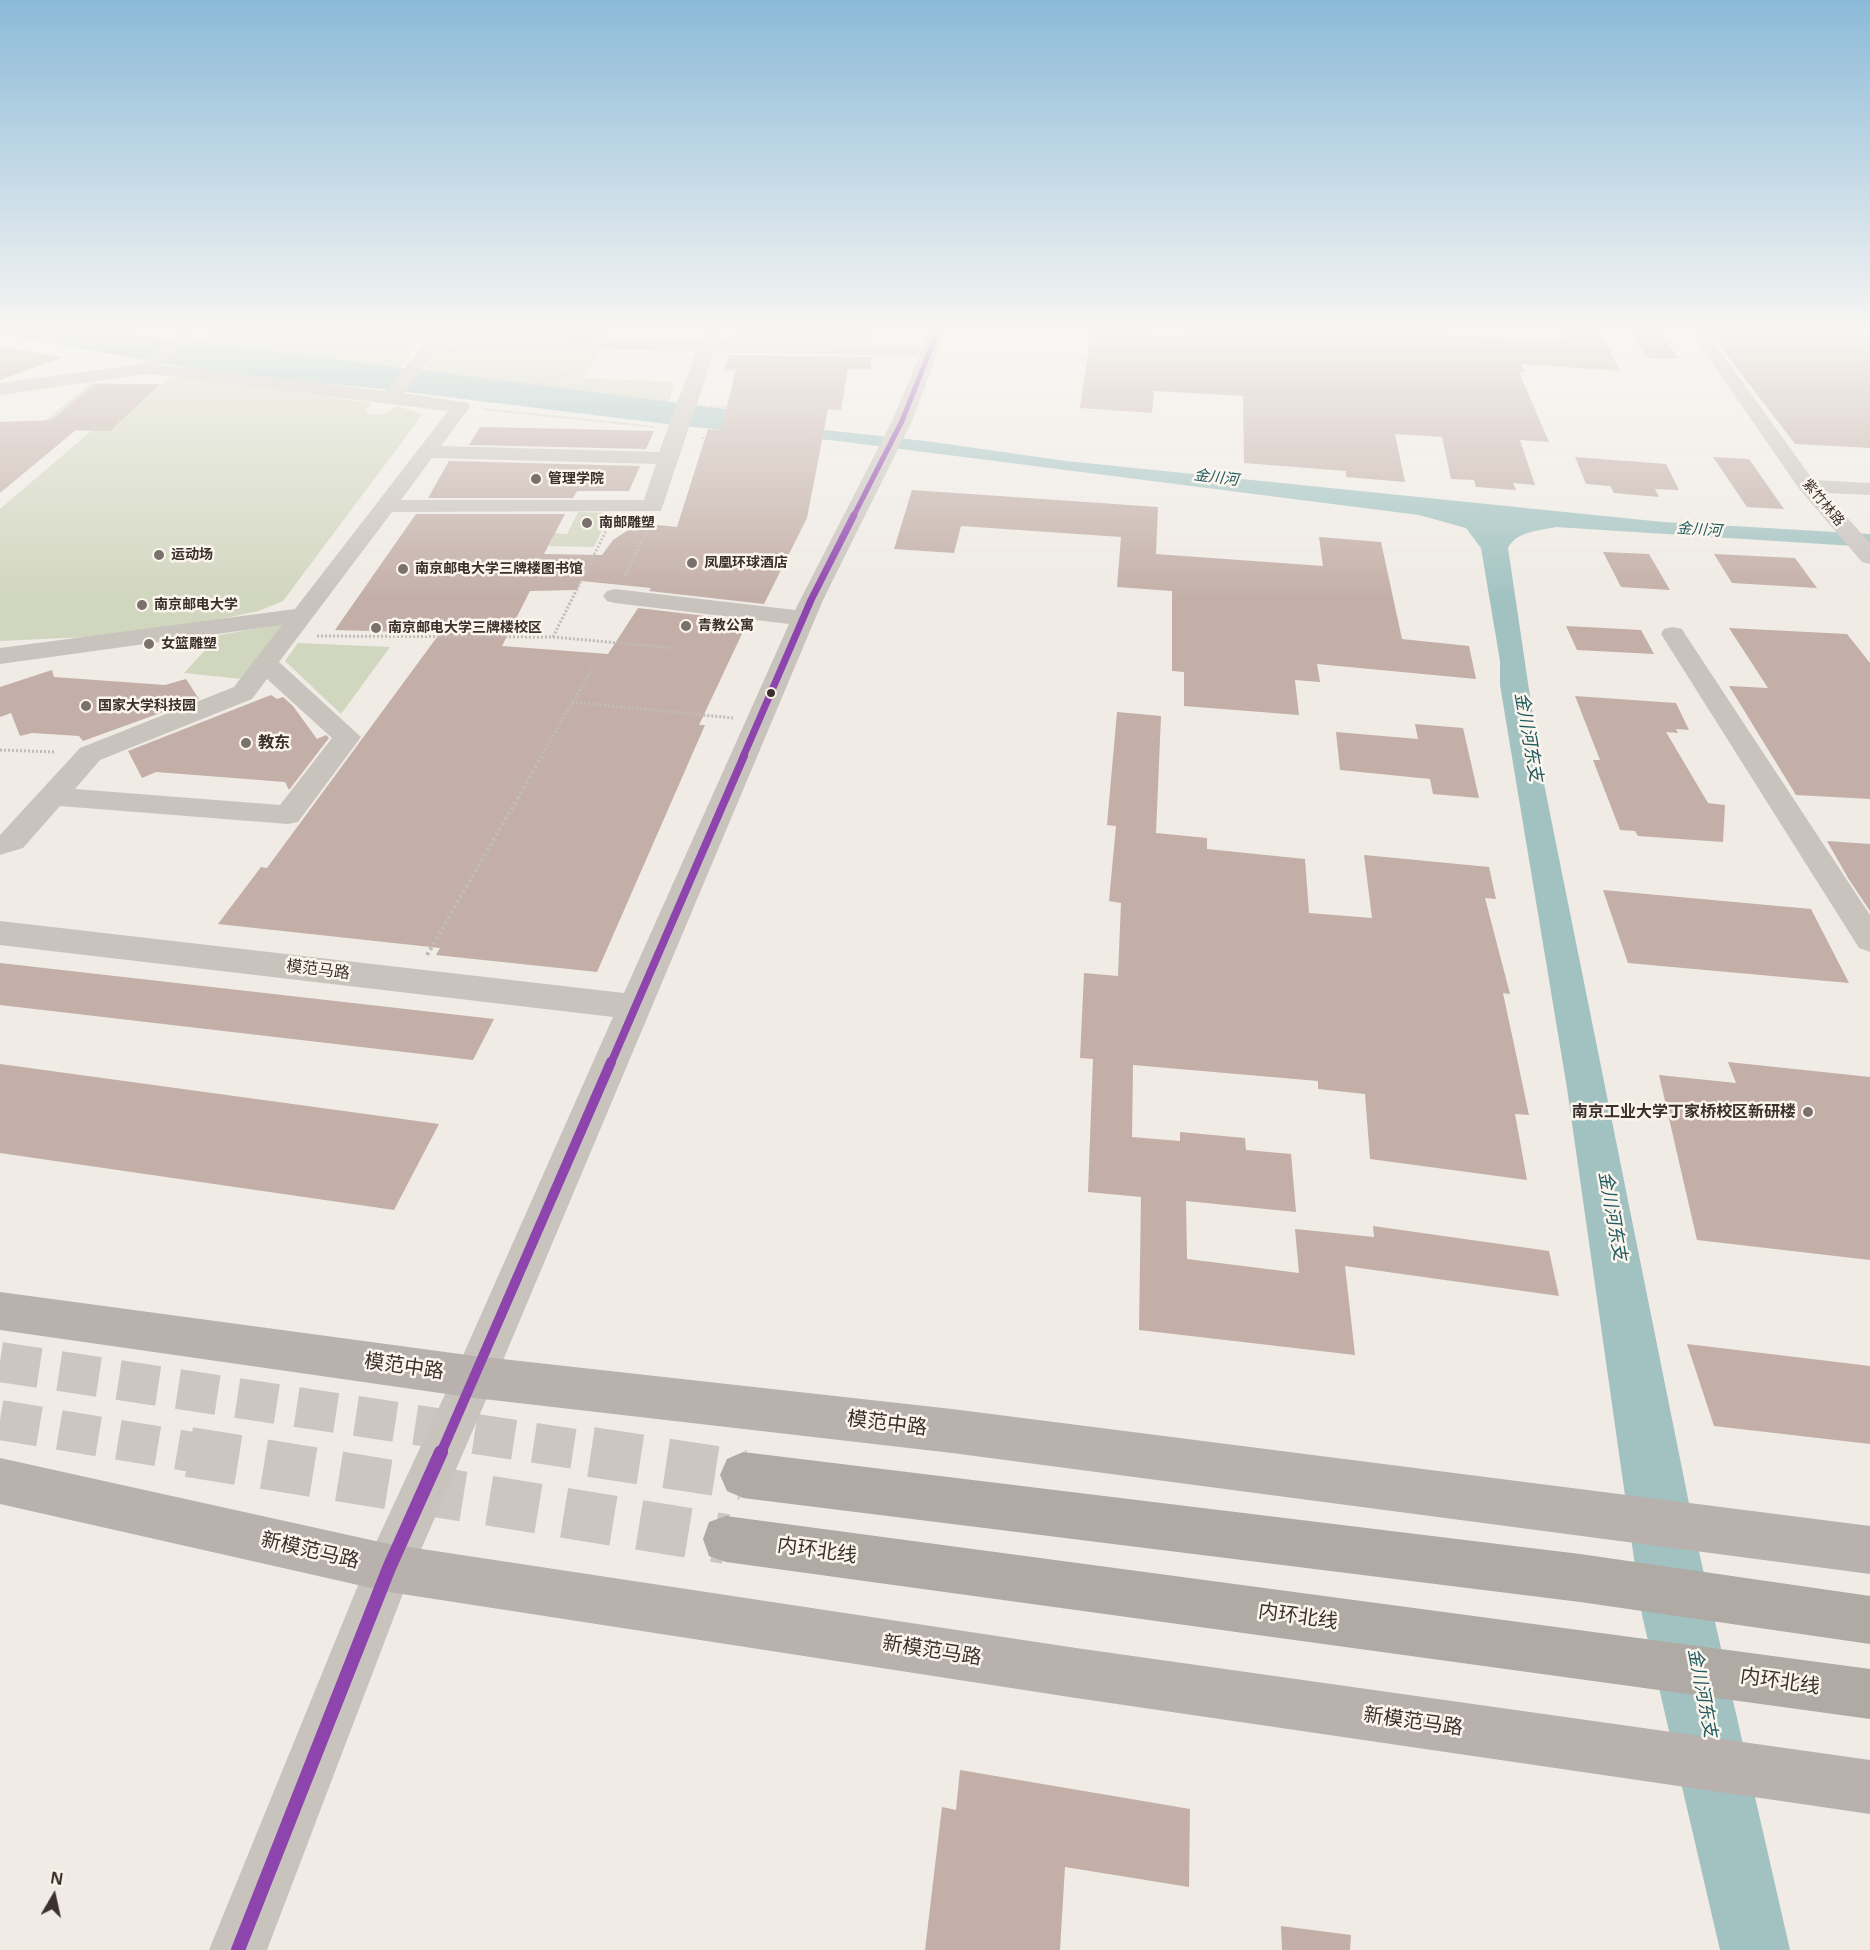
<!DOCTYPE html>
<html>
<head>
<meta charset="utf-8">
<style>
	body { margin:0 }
	#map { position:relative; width:1870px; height:1950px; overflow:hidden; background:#f0ebe5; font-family:"Open Sans",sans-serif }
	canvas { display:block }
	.north { position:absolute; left:24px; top:1866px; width:60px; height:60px; -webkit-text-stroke:4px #fbf5ee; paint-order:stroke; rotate:9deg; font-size:16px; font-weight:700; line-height:24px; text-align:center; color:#3b302b }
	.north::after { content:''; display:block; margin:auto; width:21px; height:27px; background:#3b302b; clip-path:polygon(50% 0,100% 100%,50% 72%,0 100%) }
</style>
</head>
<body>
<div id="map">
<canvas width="1870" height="1950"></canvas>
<div class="north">N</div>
</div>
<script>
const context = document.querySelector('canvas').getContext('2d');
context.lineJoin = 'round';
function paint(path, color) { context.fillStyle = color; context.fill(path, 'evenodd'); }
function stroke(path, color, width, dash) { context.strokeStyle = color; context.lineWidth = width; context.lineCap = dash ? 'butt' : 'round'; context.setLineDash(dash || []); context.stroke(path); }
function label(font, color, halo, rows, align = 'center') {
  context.font = font + ' "Open Sans","Noto Sans SC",sans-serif'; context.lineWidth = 5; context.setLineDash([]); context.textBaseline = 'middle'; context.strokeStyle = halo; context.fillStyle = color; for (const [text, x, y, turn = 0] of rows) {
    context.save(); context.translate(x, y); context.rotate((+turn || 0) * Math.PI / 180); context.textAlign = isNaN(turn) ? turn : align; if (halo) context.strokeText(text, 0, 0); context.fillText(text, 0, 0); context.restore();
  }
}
paint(new Path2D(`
	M207,334L417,345L391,379L192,348Z
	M442,345L600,350L584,378L674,382L668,409L418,380Z
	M170,378L202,379L372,403L366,409L367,414C379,415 388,415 396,406L423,414L283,601L258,611L151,634L0,641V509L91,431L34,430L91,383L164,384Z
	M578,512L610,513L594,547L549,546L555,533L567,534Z
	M284,624L242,679L184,673L219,635Z
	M298,643L390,647L341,714L285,661Z`), '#d1d6bf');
paint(new Path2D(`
	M0,328H17L356,379L926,441L1066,461L1663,522L1870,534V547L1556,527C1538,531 1517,531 1508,548L1540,764L1697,1543L1790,1950H1720L1642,1615L1567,1088L1500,685V661L1481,548L1466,528L1419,515L838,441L683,426L374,388L234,376L0,334Z
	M453,328H599L591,343L444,338Z`), '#a1c2c1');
paint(new Path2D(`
	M14,328H90L797,418L808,421L813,428L808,435L797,438L28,336L18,334Z`), '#a1c2c1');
paint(new Path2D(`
	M735,328H871V343L732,340Z
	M1184,328L1329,329L1561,340V328H1599L1620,371L1521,364L1525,372H1519L1549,442L1520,440L1535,485L1513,483L1516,490L1476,487L1474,480L1451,479L1442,437L1395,434L1405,482L1346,477V471L1244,463L1243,396L1154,391L1152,413L1080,408L1091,332L1184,336Z
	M1627,328H1657L1679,359L1647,358Z
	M1706,328L1870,329V448L1795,444Z
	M0,347L64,357L0,380Z
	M728,355L871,357V369H848L841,410L828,409L807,518L764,604L649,591L651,588L581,581L577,590L530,591L502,646L608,654L638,608L748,621L699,725H705L597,972L436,955L440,948L218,924L261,867L267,868L440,633L335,630L416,514H565L544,554L602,555L613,540L639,523L677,527L708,429L721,430L736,369H724Z
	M95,384H160L110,431L76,430L0,493V422L52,420Z
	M480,427L530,428L654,431L646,449L469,445Z
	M1575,457L1666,464L1679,490L1655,489L1659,497L1614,493L1610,486L1586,484Z
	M1713,457L1749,459L1784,509L1747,507Z
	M449,461L640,466L629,491H577L573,498H428Z
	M912,490L1158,507L1156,554L1323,566L1319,537L1381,542L1402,639L1469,646L1476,679L1317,664L1320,682L1295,680L1299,715L1184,706V672L1172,671V591L1117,587L1121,537L961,526L954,553L894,549Z
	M1603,552L1649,554L1670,590L1621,587Z
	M1714,554L1795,558L1817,588L1732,583Z
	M1566,626L1641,630L1654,654L1577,650Z
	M1729,628L1847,634L1870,663V799L1796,795L1729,686L1768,688Z
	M52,670L54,677L165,685L186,679L199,699L83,741L79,736L32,733L20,736L11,713L0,717V687Z
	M271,695L277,699L283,697L293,706L317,739L326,735L329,738L289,790L285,782L156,772L142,778L128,751Z
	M1575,696L1676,703L1689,730L1676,729L1678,733L1666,732L1708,803L1725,805L1723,842L1638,836L1635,831L1620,830L1593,760H1600Z
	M1117,712L1161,716L1156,833L1207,838V849L1305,859L1309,913L1372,918L1364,855L1489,867L1496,899L1485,898L1510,994L1503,993L1529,1115L1515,1114L1527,1180L1370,1159L1365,1094L1318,1089V1081L1133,1065L1132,1137L1180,1141V1132L1245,1138L1246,1150L1291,1154L1296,1212L1186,1201L1187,1259L1299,1273L1295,1229L1374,1237L1373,1226L1549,1251L1559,1296L1345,1266L1355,1355L1139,1330L1141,1197L1088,1192L1093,1059L1080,1058L1084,973L1118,976L1121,903L1109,901L1116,826L1107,825Z
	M1415,724L1463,728L1479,798L1433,794L1430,779L1340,770L1336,732L1418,739Z
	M1827,841L1870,844V911L1848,878Z
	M1603,890L1811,909L1849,983L1628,963Z
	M0,963L494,1019L473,1060L0,1005Z
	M1728,1062L1870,1077V1260L1697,1240L1659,1075L1736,1083Z
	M0,1064L439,1124L394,1210L0,1153Z
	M1687,1344L1870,1366V1444L1714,1426Z
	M960,1770L1190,1809L1189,1887L1065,1867L1060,1950H925L942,1807L956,1810Z
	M1281,1926L1351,1935L1350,1950H1282Z`), '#c3afa7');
stroke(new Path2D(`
	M0,1362L601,1453
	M0,1420L198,1453`), '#ccc6c0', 40, [40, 20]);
stroke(new Path2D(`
	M189,1452L726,1539
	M591,1452L743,1475`), '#ccc6c0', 50, [50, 26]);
stroke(new Path2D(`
	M723,370L745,371
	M437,376L537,385L571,370L579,363
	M710,406L820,412
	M483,409L654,427
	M702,438L811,441`), '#c2bbb6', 2, [1.5, 1.5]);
stroke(new Path2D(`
	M625,576L649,526
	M317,636L553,637L609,525
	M553,637L674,648
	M572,702L733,718
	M0,750L56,752
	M541,757L592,669`), '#c2bbb6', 3, [2, 2]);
stroke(new Path2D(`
	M427,955L542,756`), '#c2bbb6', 4, [3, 3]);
paint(new Path2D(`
	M182,328H305L433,333L437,328H454L450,334L591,340L598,328H614L608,340L700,342L706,328H722L717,342L923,346L931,328H947L912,421L823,600L496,1377L410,1575L267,1950H209L372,1551L460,1362L613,1017L0,945V921L624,993L789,624L615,603L607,601L603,596L607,591L615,589L795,610L892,421L919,356L714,352L661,511L392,512L279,662L361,737L298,822L288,824L60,806L23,848L0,855V835L80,748L234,687L282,625L0,664V648L295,609L448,411L147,374L0,395V383L142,364ZM196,333L425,343L386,391L162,365ZM443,344L696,352L659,452L441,446L470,407L468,403L404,393ZM432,458L656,464L644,500H401ZM267,679L332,738L280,805L75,789L100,760L252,699Z
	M1688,328H1704L1813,480L1870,483V495L1825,493L1870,543V564L1862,562L1800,490Z
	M1673,627L1682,629L1685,634L1870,915V952L1859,948L1661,634L1664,629Z`), '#c9c3be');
paint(new Path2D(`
	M0,1292L475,1356L952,1409L1870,1526V1574L952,1453L475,1398L0,1330Z
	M0,1458L389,1544L1076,1648L1870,1760V1814L1076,1698L389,1592L0,1504Z`), '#b8b1ad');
paint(new Path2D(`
	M743,1452L1580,1554L1870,1596V1644L1580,1602L743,1498L727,1491L720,1475L727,1459Z
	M726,1516L1870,1669V1719L726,1562L709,1556L703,1539L709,1522Z`), '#afaaa4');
stroke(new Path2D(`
	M853,517L902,421L939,328`), '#8e44ad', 5);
stroke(new Path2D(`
	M743,757L811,600L854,515`), '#8e44ad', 7);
stroke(new Path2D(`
	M611,1063L744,756`), '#8e44ad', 8);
stroke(new Path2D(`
	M441,1453L611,1062`), '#8e44ad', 10);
stroke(new Path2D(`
	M238,1950L389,1568L441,1452`), '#8e44ad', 14);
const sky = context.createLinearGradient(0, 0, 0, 601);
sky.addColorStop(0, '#8bbad8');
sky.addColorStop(0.55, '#f8f6f3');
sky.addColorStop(1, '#f8f6f300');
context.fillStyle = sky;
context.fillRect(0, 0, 1870, 601);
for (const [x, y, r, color] of [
	[536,479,6,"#7a716c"],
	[587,523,6,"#7a716c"],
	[159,555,6,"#7a716c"],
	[692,563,6,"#7a716c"],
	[403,569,6,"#7a716c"],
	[142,605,6,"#7a716c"],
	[686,626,6,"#7a716c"],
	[376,628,6,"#7a716c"],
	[149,644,6,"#7a716c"],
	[771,693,5,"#3b302b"],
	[86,706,6,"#7a716c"],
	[246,743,6,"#7a716c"],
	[1808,1112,6,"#7a716c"]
]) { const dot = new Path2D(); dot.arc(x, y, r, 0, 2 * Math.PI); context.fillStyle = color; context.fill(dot); stroke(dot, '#fbf5ee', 2); }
label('bold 14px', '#3b302b', '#fbf5ee', [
	["管理学院",548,479],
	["南邮雕塑",599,523],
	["运动场",171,555],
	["凤凰环球酒店",704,563],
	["南京邮电大学三牌楼图书馆",415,569],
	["南京邮电大学",154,605],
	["青教公寓",698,626],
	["南京邮电大学三牌楼校区",388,628],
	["女篮雕塑",161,644],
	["国家大学科技园",98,706]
], 'left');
label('14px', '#3b302b', '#fbf5ee', [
	["紫竹林路",1823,503,50]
]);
label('italic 15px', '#1f5a5e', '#fbf5ee', [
	["金川河",1216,478,7],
	["金川河",1699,530,4]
]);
label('bold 16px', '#3b302b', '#fbf5ee', [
	["教东",258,743],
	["南京工业大学丁家桥校区新研楼",1796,1112,"right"]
], 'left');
label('16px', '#3b302b', '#fbf5ee', [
	["模范马路",318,970,7]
]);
label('italic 18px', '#1f5a5e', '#fbf5ee', [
	["金川河东支",1528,737,80],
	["金川河东支",1612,1216,80],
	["金川河东支",1702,1693,79]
]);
label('20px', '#3b302b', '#fbf5ee', [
	["模范中路",404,1367,8],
	["模范中路",887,1424,7],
	["新模范马路",310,1551,13],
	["内环北线",817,1551,8],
	["内环北线",1298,1617,8],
	["新模范马路",932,1651,9],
	["内环北线",1780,1682,8],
	["新模范马路",1413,1722,8]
]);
</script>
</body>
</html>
